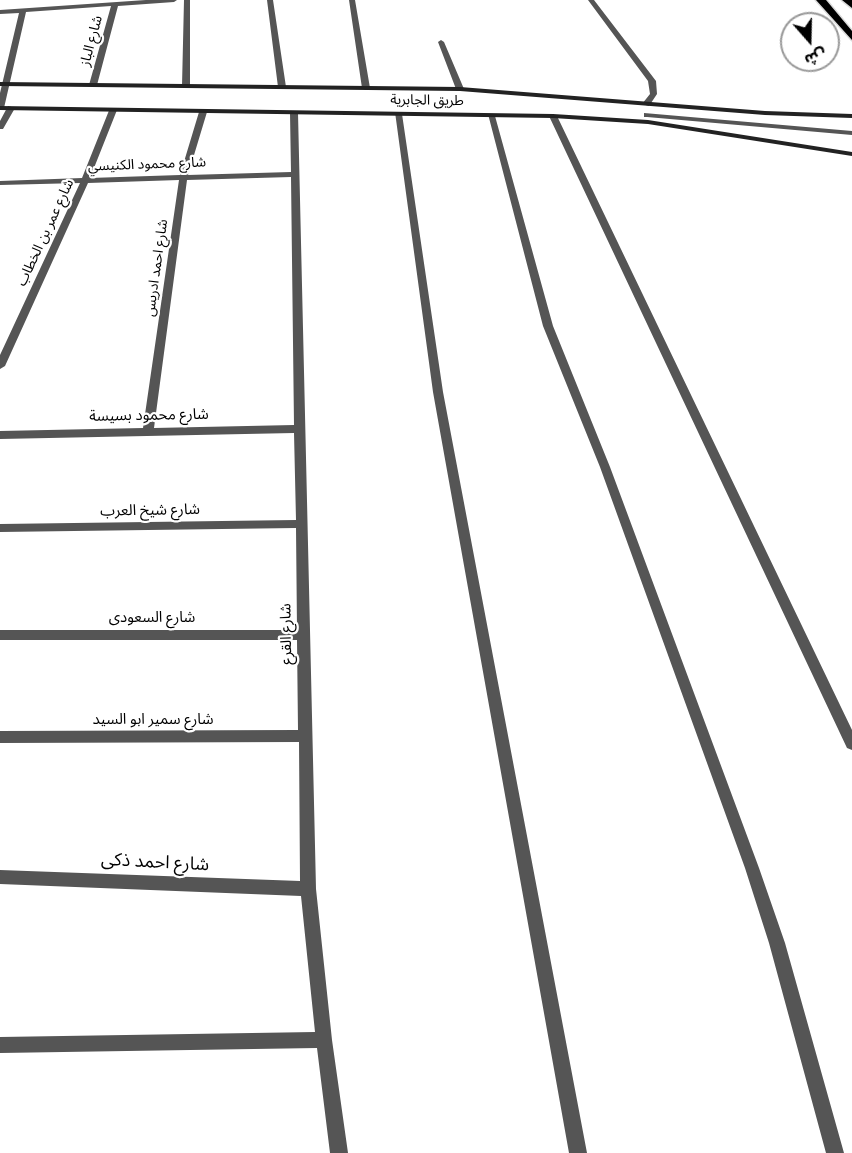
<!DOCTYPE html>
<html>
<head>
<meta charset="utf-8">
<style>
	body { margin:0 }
	#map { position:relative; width:852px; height:1153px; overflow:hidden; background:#fff; font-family:Roboto,"Noto Sans Arabic",sans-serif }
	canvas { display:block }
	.north { position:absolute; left:780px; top:12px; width:60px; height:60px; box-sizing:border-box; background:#fff; border:2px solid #999; border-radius:50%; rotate:160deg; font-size:16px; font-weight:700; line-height:24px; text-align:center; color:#000 }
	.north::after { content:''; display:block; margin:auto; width:21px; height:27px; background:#000; clip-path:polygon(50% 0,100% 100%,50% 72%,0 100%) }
</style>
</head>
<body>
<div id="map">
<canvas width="852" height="1153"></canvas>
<div class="north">ش</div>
</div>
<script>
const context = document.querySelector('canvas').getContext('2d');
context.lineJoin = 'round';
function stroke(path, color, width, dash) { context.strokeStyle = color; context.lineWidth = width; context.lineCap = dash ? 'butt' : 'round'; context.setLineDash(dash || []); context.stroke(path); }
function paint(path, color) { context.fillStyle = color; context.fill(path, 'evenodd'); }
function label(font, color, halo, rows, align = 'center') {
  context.font = font + ' Roboto,"Noto Sans Arabic",sans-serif'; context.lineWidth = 4.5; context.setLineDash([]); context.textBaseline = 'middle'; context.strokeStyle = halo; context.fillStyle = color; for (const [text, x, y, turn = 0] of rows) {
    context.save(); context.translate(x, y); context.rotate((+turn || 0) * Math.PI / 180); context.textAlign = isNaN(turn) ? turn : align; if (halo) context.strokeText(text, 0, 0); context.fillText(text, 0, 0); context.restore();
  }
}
const highway = new Path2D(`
	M816,0H826L852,31V40Z
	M842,0H852V8Z`);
stroke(highway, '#dbdbdb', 3);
paint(new Path2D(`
	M146,0H177L174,2L118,6L97,85L93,87L89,85L111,6L26,12L4,108L0,110V93L19,13L0,14V10Z
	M184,0H190V86L186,88L182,86Z
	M267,0H273L286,87L282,89L278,87Z
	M349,0H355L370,88L366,90L362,88Z
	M588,0H594L656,81L657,94L649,106L642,104L650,94L648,81Z
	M441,40L444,42L464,89L463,91L456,89L438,42Z
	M8,106L15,108L3,129H0V121Z
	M110,108L117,110L90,178L180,175L199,112L203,110L207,112L188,175L291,172L290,113L294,111L298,113L316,889L332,1040L348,1153H330L317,1048L0,1053V1037L315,1032L301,896L0,884V870L300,881L299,742L0,743V731L298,730L297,640H0V630H297L296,528L0,532V524L296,520L294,433L0,439V431L143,428L179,180L88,183L5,366L0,369V355L80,183L0,185V181L82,178ZM291,177L294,425L154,428L187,180Z
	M395,112L402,114L443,392L587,1153H569L433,392Z
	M644,113L852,131V135L647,117H644Z
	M488,114L495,116L553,326L610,467L759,868L785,943L844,1153H826L769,943L745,868L600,467L543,326Z
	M550,114L557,116L852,730V750L847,748L549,116Z`), '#555');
paint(new Path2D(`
	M0,82L460,87L765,111L852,114V118L765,115L460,91L0,86Z
	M0,106L553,114L648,120L852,152V156L648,124L553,118L0,110Z`), '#222');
paint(highway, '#000');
label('14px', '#000', '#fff', [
	["شارع الباز",92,41,-75],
	["طريق الجابرية",427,101,1],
	["شارع محمود الكنيسي",147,165,-2],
	["شارع عمر بن الخطاب",46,233,-65],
	["شارع احمد ادريس",157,268,-82]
]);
label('15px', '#000', '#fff', [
	["شارع محمود بسيسة",149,416,-1],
	["شارع شيخ العرب",150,511,-1],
	["شارع السعودى",152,618],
	["شارع القرع",287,634,-91],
	["شارع سمير ابو السيد",153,720]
]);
label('18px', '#000', '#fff', [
	["شارع احمد ذكى",155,863,3]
]);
</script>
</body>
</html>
